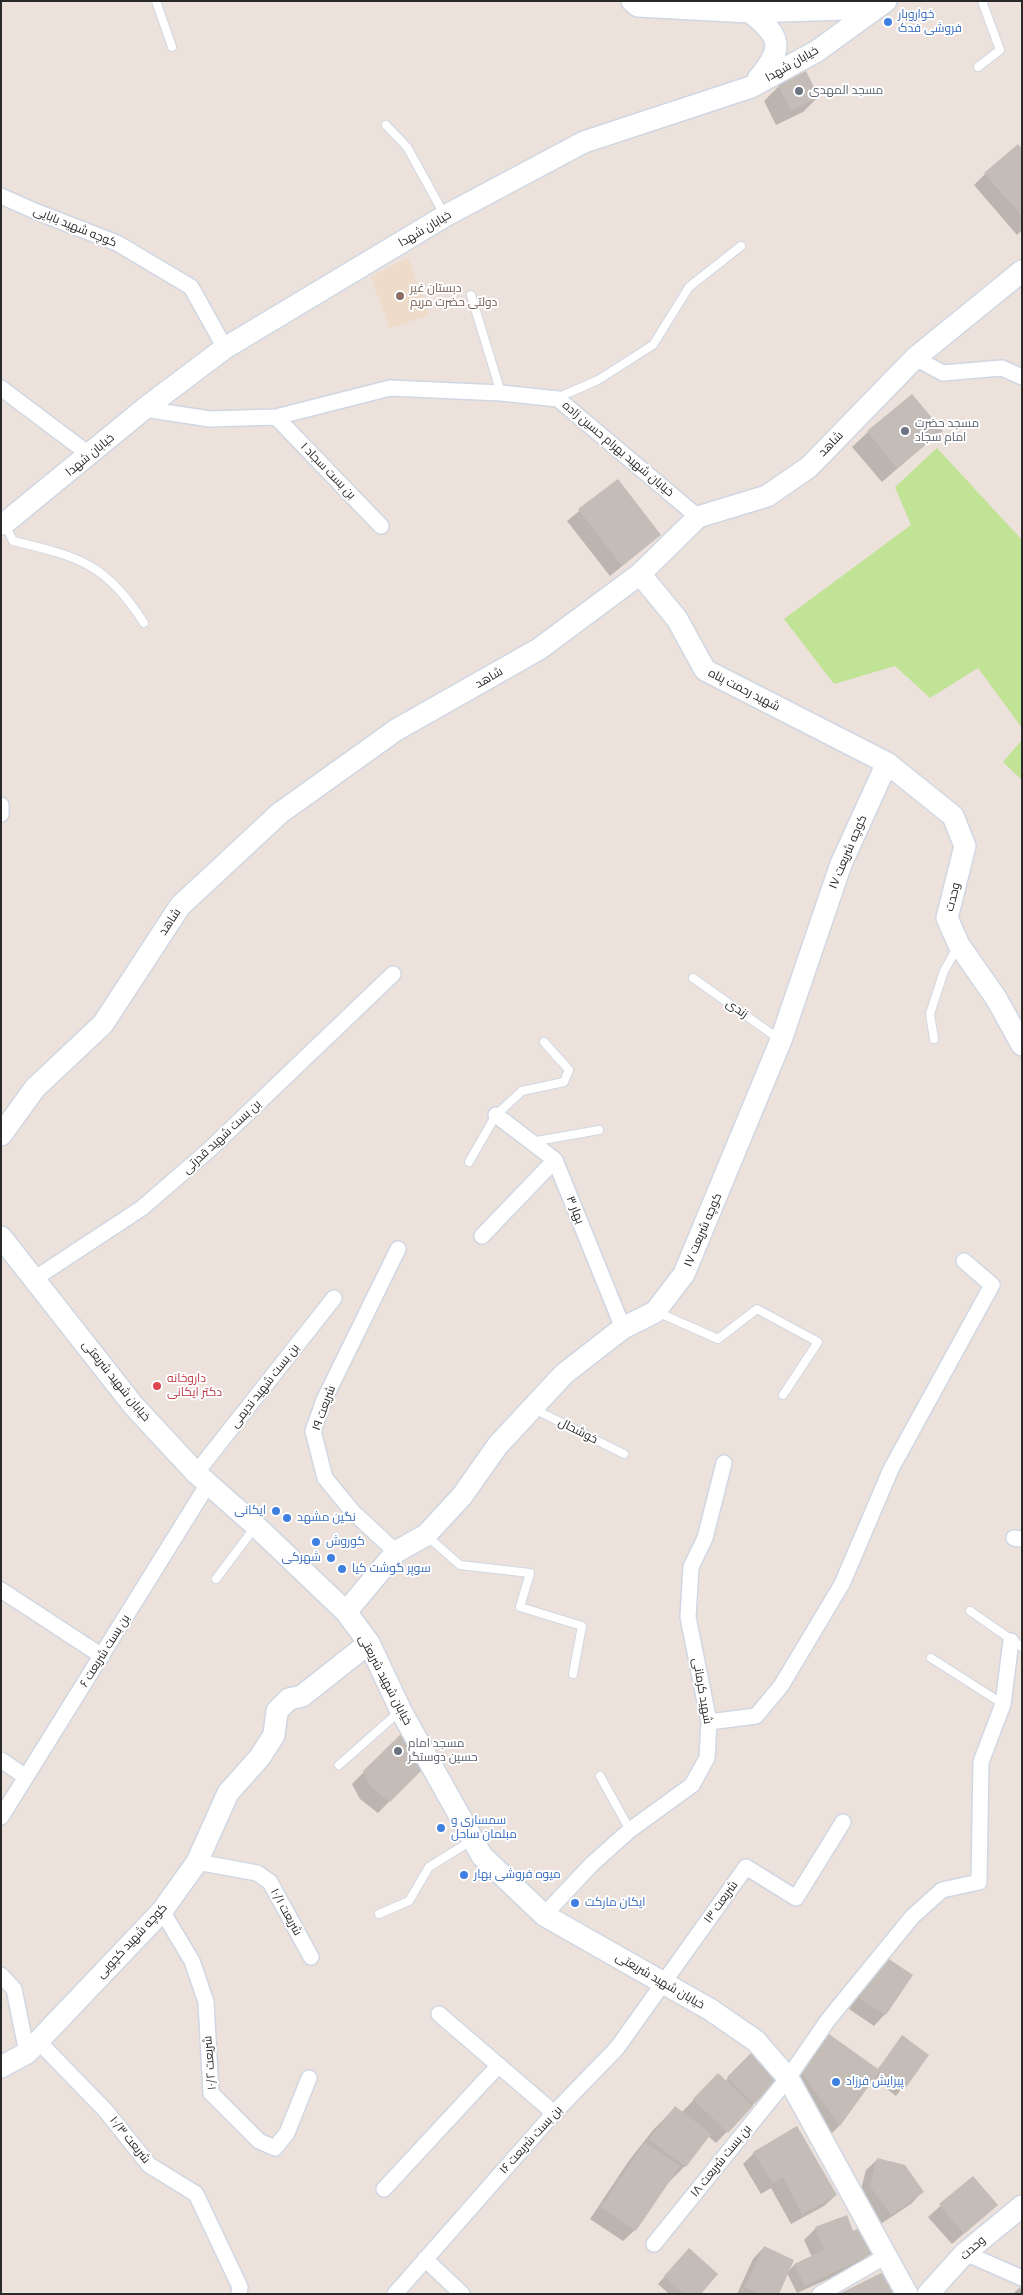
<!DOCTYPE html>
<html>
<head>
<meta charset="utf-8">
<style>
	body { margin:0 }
	#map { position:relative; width:1023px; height:2295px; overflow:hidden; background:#ece1db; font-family:"IBM Plex Sans",sans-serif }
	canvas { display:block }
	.frame { position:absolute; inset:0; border:2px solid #292929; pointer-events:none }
</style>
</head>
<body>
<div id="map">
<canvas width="1023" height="2295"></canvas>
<div class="frame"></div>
</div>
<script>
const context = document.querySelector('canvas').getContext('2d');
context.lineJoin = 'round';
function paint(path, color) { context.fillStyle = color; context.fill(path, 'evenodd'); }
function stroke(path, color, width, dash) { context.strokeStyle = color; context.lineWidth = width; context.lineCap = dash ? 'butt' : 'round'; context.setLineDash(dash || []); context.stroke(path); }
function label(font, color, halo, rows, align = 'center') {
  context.font = font + ' "IBM Plex Sans",Cairo,sans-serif'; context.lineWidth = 4; context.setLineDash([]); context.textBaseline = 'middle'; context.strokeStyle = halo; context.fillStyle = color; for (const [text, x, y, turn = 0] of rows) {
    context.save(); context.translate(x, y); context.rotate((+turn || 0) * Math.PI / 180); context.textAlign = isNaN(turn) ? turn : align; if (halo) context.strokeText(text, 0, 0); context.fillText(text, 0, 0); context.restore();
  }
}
paint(new Path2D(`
	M408,257L429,315L390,328L371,277Z`), '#eedbca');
paint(new Path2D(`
	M937,448L1022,540V728L978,668L930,698L895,666L834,684L784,619L911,525L895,487Z
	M1022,740V780L1003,762Z`), '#c0e396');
paint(new Path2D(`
	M779,86L818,97L803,112L776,125L764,101Z
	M1022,151V230L1017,235L974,185L985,174Z
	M941,431L882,482L852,447L868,432Z
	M617,480L660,535L610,576L567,521Z
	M401,1735L421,1769L378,1813L360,1799L352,1784Z
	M875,1970L911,1975L885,2014L874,2026L849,2009Z
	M829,2035L877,2070L902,2037L927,2055L896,2096L873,2078L839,2126L828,2137L791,2084L818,2047Z
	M753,2053L778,2079L716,2143L708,2136L685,2166L664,2187L635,2230L623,2241L590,2219L628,2162L653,2130L675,2108L681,2113L718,2075L725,2081Z
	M754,2153L836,2195L824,2206L791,2224L771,2188L761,2194L743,2164Z
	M878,2159L922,2192L911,2204L879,2225L859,2197L866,2170Z
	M973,2177L996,2205L952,2244L928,2217Z
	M816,2228L870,2254L859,2265L797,2293L787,2273L778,2294H737L753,2259L764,2247L788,2272L794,2265L812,2257L804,2240Z
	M682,2257L699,2294H669L658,2284Z
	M1020,2287L1022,2294H1013Z`), '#0003');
paint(new Path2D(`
	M806,71L819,97L791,111L778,85Z
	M1018,144L1022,149V216L984,173Z
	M912,394L943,431L897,468L867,431Z
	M618,479L661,535L622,566L578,509Z
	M402,1733L422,1770L390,1802L372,1788L363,1771Z
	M886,1957L913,1975L886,2015L859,1998Z
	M829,2034L878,2069L902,2035L929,2055L905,2089L879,2072L840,2126L801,2072Z
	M753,2051L780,2079L754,2104L727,2077Z
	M718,2073L753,2106L728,2133L693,2099Z
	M675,2106L711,2134L686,2167L649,2139Z
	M797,2126L837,2195L802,2214L783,2177L773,2183L753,2152Z
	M645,2142L680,2166L636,2231L601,2207Z
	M877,2158L905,2165L924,2192L891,2215L870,2186Z
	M973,2176L998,2205L964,2234L939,2204Z
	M847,2215L853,2231L861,2227L872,2254L805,2286L794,2264L824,2250L815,2227Z
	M764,2246L794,2260L779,2294H761L745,2287Z
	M689,2248L718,2274L701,2294H684L664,2276Z
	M883,2272L894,2294H839Z`), '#c4bdb7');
const lane = new Path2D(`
	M156,1L172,47
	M978,67L1000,50L982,1
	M386,125L407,147L444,214
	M471,295L501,393
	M557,398L598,380L653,345L689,287L741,246
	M5,525L13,541C80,557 105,563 144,623
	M693,978L779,1039
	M934,1039L930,1014L944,971L958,946
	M531,1142L599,1130
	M469,1162L496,1115L522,1091L564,1082L569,1070L544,1042
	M657,1312L718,1339L757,1309L818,1342L783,1395
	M534,1409L624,1454
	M428,1537L460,1565L530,1573L520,1607L582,1626L573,1674
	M216,1579L255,1527
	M970,1611L1022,1647
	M931,1658L1003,1704
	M339,1765L399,1712
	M600,1776L630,1830
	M379,1914L409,1901L429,1867L471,1841`);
const street = new Path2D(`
	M1,196L37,212L117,243L191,287L225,348
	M915,358L943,373L1002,368L1022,377
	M1,388L90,455
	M144,409L210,419L276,417L390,388L501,393L558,399L698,517
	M276,417L381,526
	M1,805V814
	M496,1115L555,1160L623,1328
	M482,1236L555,1160
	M34,1279L142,1208L209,1150L393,974
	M196,1473L334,1298
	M1014,1538L1022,1539
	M396,1552L353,1512L325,1478L313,1431L324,1400L398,1249
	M1,1590L102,1656
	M709,1722L756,1716L781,1686L842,1584L891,1469L992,1285L964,1261
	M1,1760L26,1777
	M1,1817L208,1484
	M197,1862L257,1873L270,1882L311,1957
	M162,1911L192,1961L206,2002L211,2093L259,2141L275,2148L287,2133L309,2078
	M544,1915L592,1864L630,1830L692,1785L707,1758L709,1722L688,1617L691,1567L705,1538L724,1463
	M1,1975L14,1989L27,2053
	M439,2014L554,2113
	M38,2041L106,2111L149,2165L196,2194L240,2287L239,2294
	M384,2189L499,2065
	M654,2244L788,2078L828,2020L912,1917L942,1890L979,1882L981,1762L1003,1704L1011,1641
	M965,2253L1022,2278
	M425,2259L462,2294
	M395,2294L554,2113L617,2048L746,1867L796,1898L843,1822
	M820,2294L886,2256`);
const secondary = new Path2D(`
	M632,1L638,6L750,12L876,8
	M750,12C782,37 784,48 758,79
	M1,524L5,523L144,409L225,348L445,216L584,142L751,87L817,51L886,1
	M640,574L677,619L705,670L887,763L953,816L965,846L947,918L959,945L996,998L1022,1045
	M1,1135L35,1088L103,1024L180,906L280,813L396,730L539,649L640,574L698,517L767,496L809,467L915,358L1022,271
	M1,1237L133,1405L196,1473L256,1526L346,1612L369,1643L401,1711L482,1856L544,1915L711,2010L756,2041L788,2078L907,2294
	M346,1612L396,1552L426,1535L462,1496L498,1445L564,1374L623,1328L655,1312L684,1274L781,1040L841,864L887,763
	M1,2067L27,2053L162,1911L197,1862L228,1793L260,1757L274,1735L277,1711L289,1699L302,1696L369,1643
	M928,2294L965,2253L1022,2206`);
stroke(lane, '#d0d7e3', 10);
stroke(street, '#d0d7e3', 18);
stroke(secondary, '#d0d7e3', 24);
stroke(lane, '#fff', 8);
stroke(street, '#fff', 15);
stroke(secondary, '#fff', 21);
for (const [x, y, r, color] of [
	[888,22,5,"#3f7fe0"],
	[799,91,5,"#6b7280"],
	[400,296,5,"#8d6e63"],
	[905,431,5,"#6b7280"],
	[157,1386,5,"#e0444e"],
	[276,1511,5,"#3f7fe0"],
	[287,1518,5,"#3f7fe0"],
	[316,1542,5,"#3f7fe0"],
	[331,1558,5,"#3f7fe0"],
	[342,1569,5,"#3f7fe0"],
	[398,1751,5,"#6b7280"],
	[441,1828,5,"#3f7fe0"],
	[464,1875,5,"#3f7fe0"],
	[575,1903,5,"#3f7fe0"],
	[836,2082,5,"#3f7fe0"]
]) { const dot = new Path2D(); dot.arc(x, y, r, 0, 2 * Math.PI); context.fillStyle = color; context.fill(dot); stroke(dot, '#fff', 2); }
label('12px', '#366cbe', '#fff', [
	["خواروبار",898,15],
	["فروشی فدک",898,29],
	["ایکانی",266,1511,"right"],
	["نگین مشهد",297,1518],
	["کوروش",326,1542],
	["شهرکی",321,1558,"right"],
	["سوپر گوشت کیا",352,1569],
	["سمساری و",451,1821],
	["مبلمان ساحل",451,1835],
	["میوه فروشی بهار",474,1875],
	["ایکان مارکت",585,1903],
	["پیرایش فرزاد",846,2082]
], 'left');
label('12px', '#292929', '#fff', [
	["خیابان شهدا",792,64,-30],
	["کوچه شهید بابایی",75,227,22],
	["خیابان شهدا",425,229,-31],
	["شاهد",831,444,-46],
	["خیابان شهید بهرام حسین زاده",618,449,40],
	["خیابان شهدا",90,455,-40],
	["بن بست سجاد ۱",328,471,46],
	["شاهد",489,678,-30],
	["شهید رحمت پناه",744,690,27],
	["کوچه شریعت ۱۷",848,852,-67],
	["وحدت",953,897,-76],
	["شاهد",170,922,-56],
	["زندی",737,1009,35],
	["بن بست شهید قدرتی",222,1137,-43],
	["بهار ۳",575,1210,68],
	["کوچه شریعت ۱۷",703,1230,-67],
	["خیابان شهید شریعتی",116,1381,51],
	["بن بست شهید ندیمی",265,1386,-52],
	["شریعت ۱۹",324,1408,-70],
	["خوشحال",578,1431,27],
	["بن بست شریعت ۶",105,1651,-58],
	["خیابان شهید شریعتی",385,1680,62],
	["شهید کرمانی",702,1691,80],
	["شریعت ۱۳",721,1902,-54],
	["شریعت ۱۰/۱",286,1912,61],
	["کوچه شهید کچویی",132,1941,-47],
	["خیابان شهید شریعتی",660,1981,30],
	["شریعت ۱۰/۲",210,2063,-95],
	["شریعت ۱۰/۳",130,2140,51],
	["بن بست شریعت ۱۶",531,2140,-48],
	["بن بست شریعت ۱۸",721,2161,-51],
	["وحدت",973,2248,-42]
]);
label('12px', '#5b616d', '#fff', [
	["مسجد المهدی",809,91],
	["مسجد حضرت",915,424],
	["امام سجاد",915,438],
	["مسجد امام",408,1744],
	["حسین دوستگر",408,1758]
], 'left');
label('12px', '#785e54', '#fff', [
	["دبستان غیر",410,289],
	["دولتی حضرت مریم",410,303]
], 'left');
label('12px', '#be3a42', '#fff', [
	["داروخانه",167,1379],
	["دکتر ایکانی",167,1393]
], 'left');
</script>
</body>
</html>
